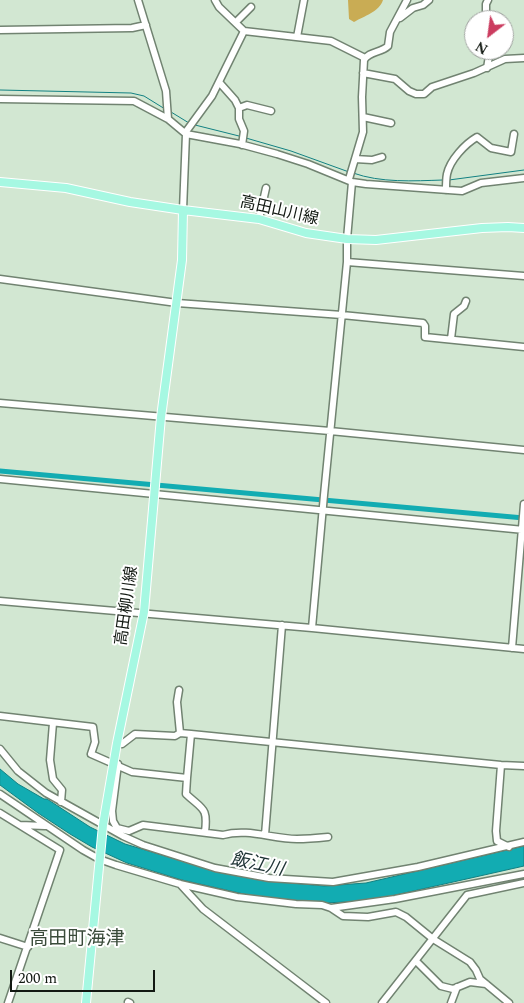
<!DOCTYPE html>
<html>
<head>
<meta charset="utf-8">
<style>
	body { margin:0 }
	#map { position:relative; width:524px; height:1003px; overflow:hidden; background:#d2e7d2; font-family:Spectral,serif }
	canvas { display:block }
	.north { position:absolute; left:464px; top:10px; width:50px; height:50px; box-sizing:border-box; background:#fff; border:1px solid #a0a3a0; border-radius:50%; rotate:210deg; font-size:14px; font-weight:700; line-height:20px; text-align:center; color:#121912 }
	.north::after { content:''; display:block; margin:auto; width:18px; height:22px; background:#cb3c5f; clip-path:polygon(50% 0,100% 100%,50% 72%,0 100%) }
	.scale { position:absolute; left:10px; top:970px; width:145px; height:22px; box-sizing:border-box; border:2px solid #121912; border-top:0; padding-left:6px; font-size:15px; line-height:18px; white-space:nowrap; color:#121912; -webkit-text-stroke:4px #fff; paint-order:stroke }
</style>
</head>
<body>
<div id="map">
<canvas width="524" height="1003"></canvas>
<div class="north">N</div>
<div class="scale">200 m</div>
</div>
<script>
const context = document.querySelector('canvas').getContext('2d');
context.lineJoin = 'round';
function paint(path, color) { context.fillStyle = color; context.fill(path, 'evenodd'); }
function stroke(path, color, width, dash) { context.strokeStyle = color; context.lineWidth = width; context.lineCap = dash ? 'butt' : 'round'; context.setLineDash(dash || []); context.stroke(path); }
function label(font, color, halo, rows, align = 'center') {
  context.font = font + ' Spectral,"Noto Sans JP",serif'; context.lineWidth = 4; context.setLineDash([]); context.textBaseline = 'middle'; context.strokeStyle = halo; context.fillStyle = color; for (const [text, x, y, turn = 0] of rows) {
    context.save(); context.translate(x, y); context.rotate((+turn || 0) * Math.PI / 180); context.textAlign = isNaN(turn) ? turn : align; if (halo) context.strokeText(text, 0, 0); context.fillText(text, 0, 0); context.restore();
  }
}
paint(new Path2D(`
	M348,0H383C379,12 364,16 354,22L349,19Z`), '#c9ac54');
const water = new Path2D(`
	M0,769L18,784L44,799H47L90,827L125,844L216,871L270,881L324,886L366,883L524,846V866L369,901L323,903L257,897L182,880L127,863L92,847L70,834L38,813L0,785Z`);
paint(water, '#12acb2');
stroke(water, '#128082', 1);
stroke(new Path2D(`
	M0,90L131,93L144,96L165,109
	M171,112L189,123
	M195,125L239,136
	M246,138L291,151L349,172
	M353,173C381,183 413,181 443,180
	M449,180L524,170`), '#128082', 1);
stroke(new Path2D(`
	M0,471L524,518`), '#12acb2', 5);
const minor = new Path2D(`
	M138,0L166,91L168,119
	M215,0L219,7L244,31L331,41L365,58
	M400,18L413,8L423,5L429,0
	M486,20V4L488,0
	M236,22L251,7
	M0,30L132,28L146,25
	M297,37L304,0
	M487,68L490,50
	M363,73L395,79L409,91L416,94H424L432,87L474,73L505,59L524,58
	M219,82L235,100L239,108V119L244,131L242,145
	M0,99L134,101L168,119L186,134L240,144L277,154L308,164L352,182L366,184L462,191L481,183L524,178
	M239,108L247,105L271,111
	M363,117L391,123
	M185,133L212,96L244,31
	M355,159L372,160L382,157
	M349,179L363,132L362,97L364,60C369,51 381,53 388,46L390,32L407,0
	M446,190C446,185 446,179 447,174C450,160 465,144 477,137L491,148L511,152L514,134
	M183,210L186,134
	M259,219L266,188
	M347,262L524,276
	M0,279L177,303L342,315L423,323L425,326V337L524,347
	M451,339L454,314L464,306L466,301
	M0,403L330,431L524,450
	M0,479L524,530
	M0,601L312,628L524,649
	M312,628L324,495L347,262V239L352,182
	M512,648L524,504
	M179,690L177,702L180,733
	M0,716L93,727L95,742L91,754L132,772L187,778L191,734L501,765L524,766
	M53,723L50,760L53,779L62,790L61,802
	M117,743L122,744L135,734L175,736L180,733L191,734
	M0,749L18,771L46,793L123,836L143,845L215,868L269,878L333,882L418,867L524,842
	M118,764L112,811L113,821L117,828L129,831L143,825L223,835C248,828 272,839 297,839C307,839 318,838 328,837
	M501,765L496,831L497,841L509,847
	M187,778L186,794C203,810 208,807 205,832
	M0,794L83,850L99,859L116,865L180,884L237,897L296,904L322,905L331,908L343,916L368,917L396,912L406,917L433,939L470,962L476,970L480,979L509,1003
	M0,813L60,850L8,1003
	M20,825L45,826
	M265,835L282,625
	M180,884L203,909L326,1003
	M331,908L395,899L524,874
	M0,938L28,947
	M416,961L441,986L453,989L470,982L486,984
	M128,1002L130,1003
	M382,1003L467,895L524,883
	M451,1003L457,987`);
const major = new Path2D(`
	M0,182L66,188L130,202L183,210L259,219L306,233L347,239L376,240L482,228L508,227L524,228
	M86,1003L103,825L117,743L144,612L161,417L182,260L183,210`);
stroke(minor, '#718371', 9);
stroke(major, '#fff', 10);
stroke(minor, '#fff', 6);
stroke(major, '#a6f8e2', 8);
label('16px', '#121912', '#fff', [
	["高田山川線",279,212,13],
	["高田柳川線",128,606,-82]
]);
label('italic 18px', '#1c3233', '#fff', [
	["飯江川",257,866,12]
]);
label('19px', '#3a4b3a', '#fff', [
	["高田町海津",77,940]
]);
</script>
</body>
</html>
